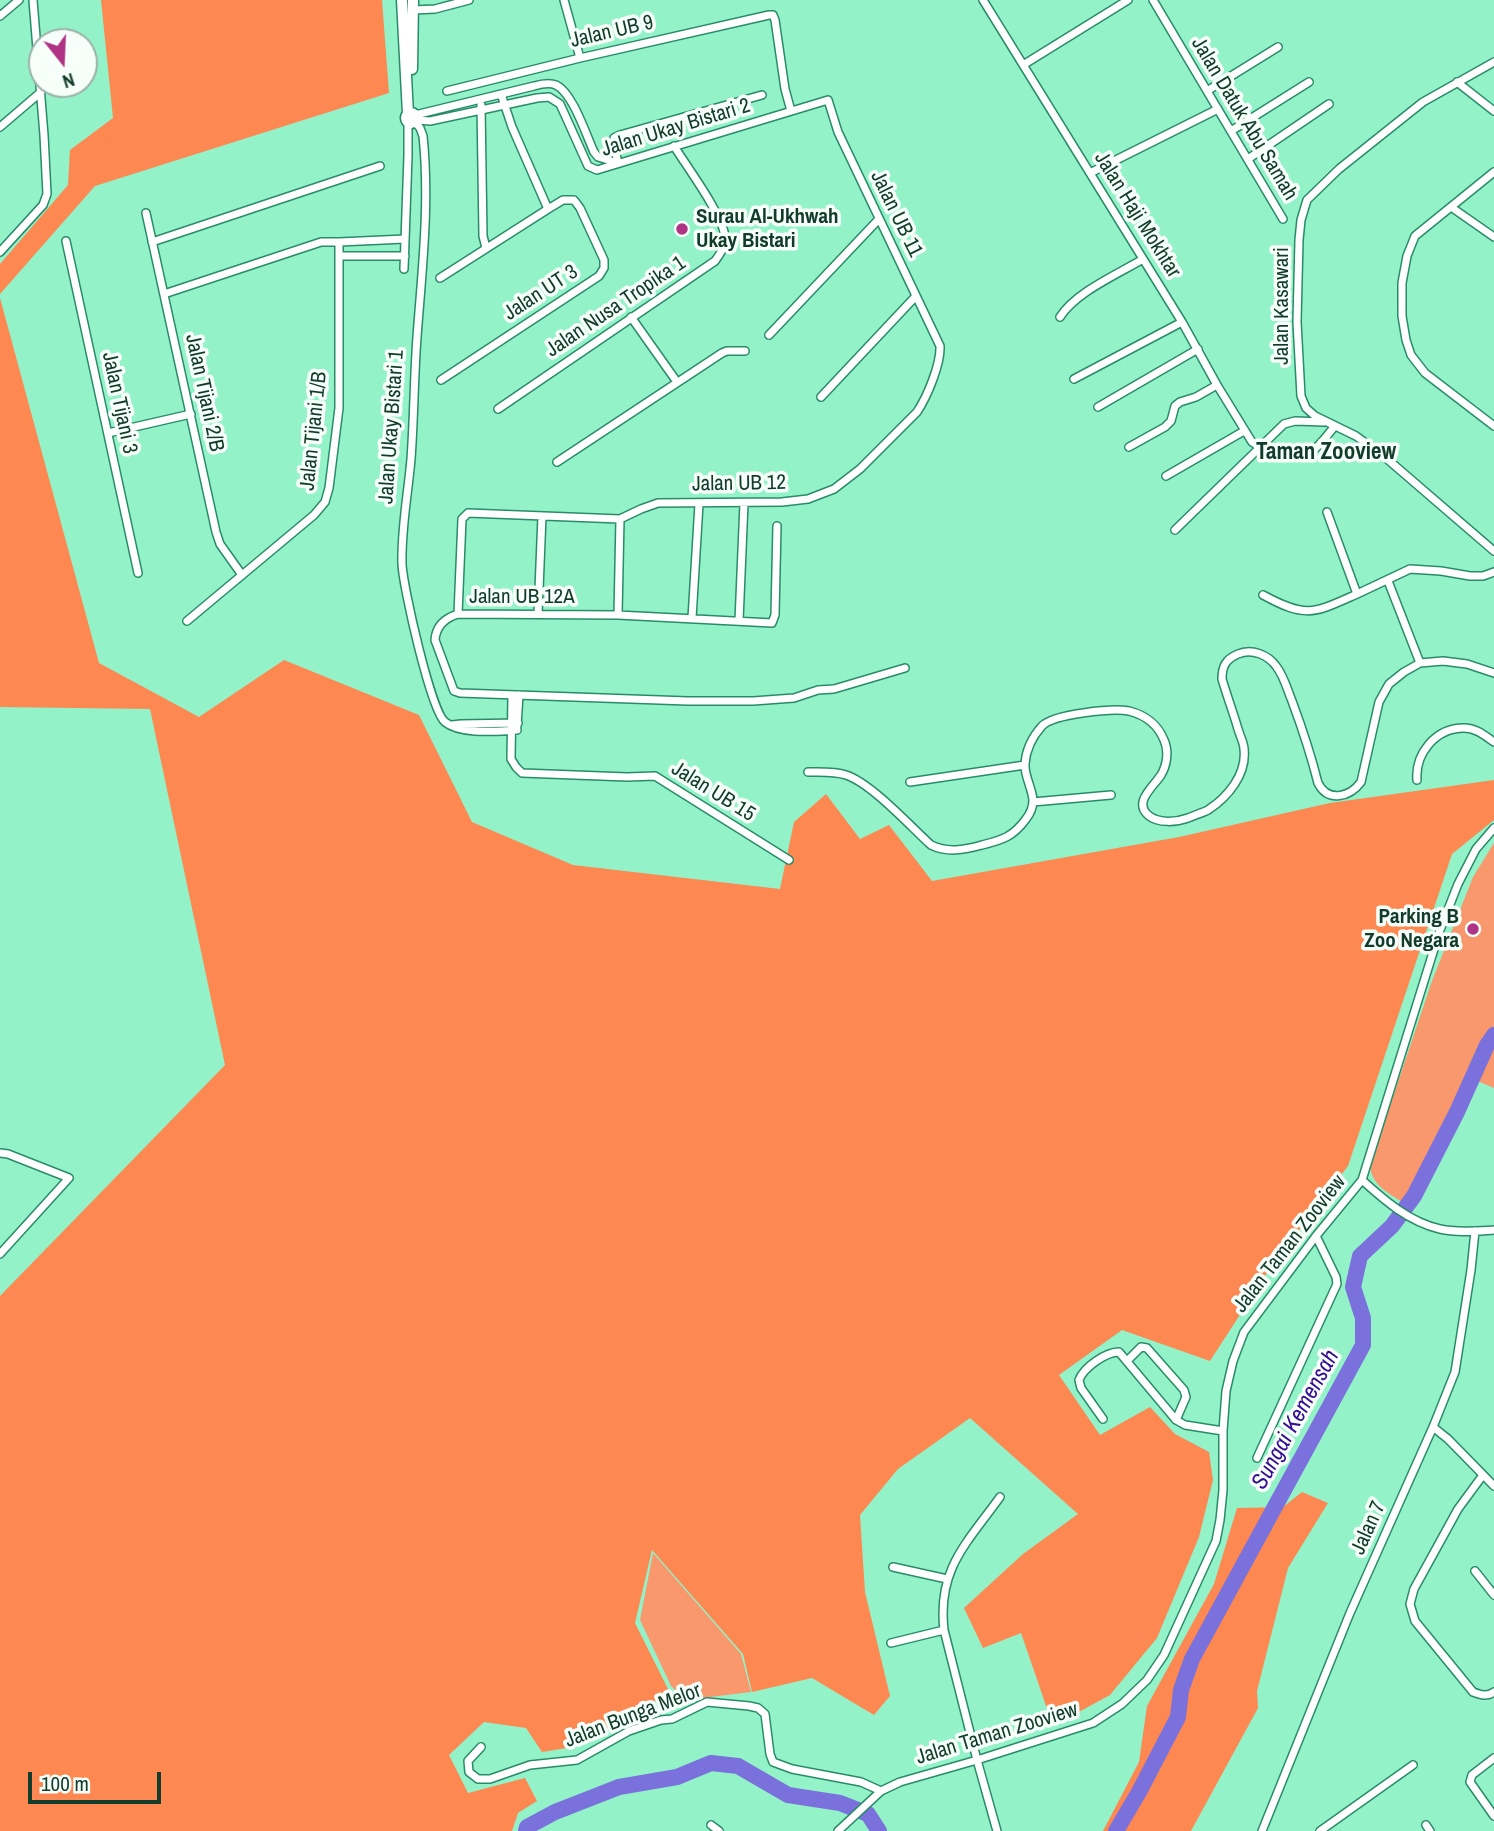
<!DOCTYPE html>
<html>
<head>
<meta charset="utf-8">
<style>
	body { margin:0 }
	#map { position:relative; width:1494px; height:1831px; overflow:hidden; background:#94f2c9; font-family:"Archivo Narrow",sans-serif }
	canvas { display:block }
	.north { position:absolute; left:28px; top:28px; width:70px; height:70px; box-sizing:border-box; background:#f6fffa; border:2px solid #9bb1a7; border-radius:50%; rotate:162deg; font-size:19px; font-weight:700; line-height:28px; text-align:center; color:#133b2b }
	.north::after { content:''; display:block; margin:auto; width:24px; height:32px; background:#b03485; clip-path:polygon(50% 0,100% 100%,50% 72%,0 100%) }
	.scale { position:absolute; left:28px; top:1772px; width:133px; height:32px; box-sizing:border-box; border:4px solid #133b2b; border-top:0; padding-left:9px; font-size:21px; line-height:24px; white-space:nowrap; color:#133b2b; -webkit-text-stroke:5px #f6fffa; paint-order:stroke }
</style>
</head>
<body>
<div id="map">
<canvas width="1494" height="1831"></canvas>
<div class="north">N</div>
<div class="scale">100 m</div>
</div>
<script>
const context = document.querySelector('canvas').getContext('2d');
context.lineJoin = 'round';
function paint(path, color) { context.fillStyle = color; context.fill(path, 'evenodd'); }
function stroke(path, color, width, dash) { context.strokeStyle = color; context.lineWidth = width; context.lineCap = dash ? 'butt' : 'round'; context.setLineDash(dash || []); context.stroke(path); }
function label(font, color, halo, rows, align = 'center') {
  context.font = font + ' "Archivo Narrow",sans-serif'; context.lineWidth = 7; context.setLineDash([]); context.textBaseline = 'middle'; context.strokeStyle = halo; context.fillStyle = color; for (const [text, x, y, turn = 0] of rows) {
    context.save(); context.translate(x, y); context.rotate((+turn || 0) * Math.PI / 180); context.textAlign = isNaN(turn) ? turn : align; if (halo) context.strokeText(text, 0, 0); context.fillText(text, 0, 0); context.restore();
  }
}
paint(new Path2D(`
	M1494,843V1088L1468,1077L1433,1163L1410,1206C1393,1196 1371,1187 1370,1165L1432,981L1473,877Z
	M653,1553L741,1654L751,1692L686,1700L671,1686L640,1620Z`), '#f8986c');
paint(new Path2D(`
	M101,0H382L389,93L95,186L0,294V264L68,185L70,150L113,118Z
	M0,298L99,663L199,717L284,660L419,715L472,822L573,865L780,889L794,822L826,794L860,839L889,825L932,881L1179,837L1330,803L1494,780V820L1452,854L1348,1166L1272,1265L1210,1361L1122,1330L1059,1375L1100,1435L1150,1407L1175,1434L1209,1452L1213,1480L1199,1537L1157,1638L1110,1695L1053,1726L1021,1633L983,1648L964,1608L1023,1554L1078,1514L970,1418L898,1469L860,1515L865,1592L890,1696L874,1715L812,1678L752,1692L743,1654L652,1550L635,1623L670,1693L573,1747L542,1752L526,1728L484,1722L449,1755L468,1793L525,1778L537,1801L518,1813L512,1831H0V1296L225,1065L150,709L0,707Z
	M1302,1492L1328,1503L1288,1568L1257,1691L1258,1708L1191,1831H1103L1139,1762L1147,1706L1214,1584L1237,1508L1283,1507Z`), '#fd8851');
stroke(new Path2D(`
	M526,1831L527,1827L555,1812L619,1787L677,1777L711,1763L738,1766L788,1795L840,1803L868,1814L879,1831
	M1116,1831L1139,1792L1178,1717L1181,1690L1192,1659L1363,1345V1318L1353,1287L1360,1256L1392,1226L1414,1196L1457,1112L1487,1045L1494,1035`), '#7a71dc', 16);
const minor = new Path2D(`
	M564,0L580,58
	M983,0L1182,322L1217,385L1252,442C1264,451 1298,459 1312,451C1320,446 1328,434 1335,426
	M1153,0L1283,219
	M413,10L435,9L469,0
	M0,16L19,0
	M1494,62L1423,102L1339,169L1307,200L1301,220L1299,240L1297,322L1301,396L1306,408L1315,416L1356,436L1386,458L1494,551
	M1023,65L1128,0
	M1457,82L1494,111
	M447,91L580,58L769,15H773L775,20L785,89L791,111
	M1207,91L1278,47
	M501,94L512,127L548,209
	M481,105L483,236L486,248
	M415,115L534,86C541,84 549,82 556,85C573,93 586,135 594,152L598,157L618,163
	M416,120L430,121L537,98L549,97L560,104L588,166L597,170L828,100L838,132L940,346C941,364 927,397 917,412L860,469L834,489L808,499L782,502L658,503L641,509L620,519L468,513L462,519L458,614
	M415,122L420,128L423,136C430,203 422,270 417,337C414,378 414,418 411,459C408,494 401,529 402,564C403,587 431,711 445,722C461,735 497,731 517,730
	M0,127L41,92
	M1231,131L1309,82
	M1248,159L1329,104
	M618,163L614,145V138L620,135L762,95
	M1494,172L1415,236L1407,256L1402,283V316L1406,340L1411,355L1425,373L1494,426
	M1090,173L1218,109
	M1451,207L1494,237
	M146,213L216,532L220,544L242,575
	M66,241L138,573
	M152,242L380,166
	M339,242L405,239
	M0,252L43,205L47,194L44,135L33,0
	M340,256H405
	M404,269L408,156V122
	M440,278L548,209L563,200H574L580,208L604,260V268L599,276L441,380
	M164,294L321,242H339V408L329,488L325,502L314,515L187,621
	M631,317L677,382
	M1060,317C1076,292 1118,274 1143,259
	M769,335L879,219
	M1074,379L1182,322
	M821,397L916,296
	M1098,407L1198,349
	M498,409L715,261C720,254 726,246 725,237C723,215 687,167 674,146
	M108,433L191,414
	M1129,447L1165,427L1171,421L1175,406L1180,402L1196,397L1217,385
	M557,462L722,353L727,351H745
	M1166,476L1244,431
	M1327,512L1357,594L1410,569L1441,571L1470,576H1483L1494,572
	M777,526L775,615L772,623L618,615L458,614C445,618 436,626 435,640L454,691L460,693L688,701H753L794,698L818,690L834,689L905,668
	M1175,530L1284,424L1295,421L1324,422
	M1388,581L1420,663
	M1263,595C1307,619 1314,613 1357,594
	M538,614L542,516
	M618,615L620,519
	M692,618L699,504
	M739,621L744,503
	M512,695L511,759L516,767L522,773L627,777L655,776L789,860
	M452,725L461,724L518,723
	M517,726L519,695
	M808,772C820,772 834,771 846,775C871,783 910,826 931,845C947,853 964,850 982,845C1002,840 1013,837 1026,819C1030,814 1033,806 1033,800C1032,788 1024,775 1025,764C1026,749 1033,736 1042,726C1053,714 1113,708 1129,711C1145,715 1158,725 1164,740C1169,751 1167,765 1161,775C1154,786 1133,802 1148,815C1158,824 1177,822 1188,818C1195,815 1202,813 1208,810C1228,797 1247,774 1244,749C1244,743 1240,736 1238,729C1233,712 1227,696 1222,679C1222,666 1226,659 1238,654C1252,648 1268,655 1276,666C1284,676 1287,689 1292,701C1302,728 1311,755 1318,783C1328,803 1350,797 1361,782L1379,702L1389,684L1404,672L1420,663L1443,661L1467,664L1494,673
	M1417,780C1415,754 1435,728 1464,728C1476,728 1484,735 1494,742
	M910,782L1025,765
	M1033,802L1111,795
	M0,1153L8,1154L69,1178L0,1254
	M1362,1180C1384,1200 1409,1222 1440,1229C1457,1233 1477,1231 1494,1230
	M1128,1360L1141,1347L1147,1348L1184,1390L1186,1397L1176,1420
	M1103,1419L1081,1388L1079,1380C1084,1367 1106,1352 1119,1352L1176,1420L1185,1425L1223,1431
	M1433,1427L1448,1439L1494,1486
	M1257,1458L1337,1284L1336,1277L1316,1236
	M1483,1475L1458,1509L1414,1589L1410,1604L1415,1621L1473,1692C1481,1695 1487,1697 1494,1692
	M893,1567L947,1579
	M1475,1571L1494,1595
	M891,1643L944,1630
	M481,1747L468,1761L469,1772L478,1779H490L530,1765L577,1760L629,1731L661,1720L672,1719L707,1702L749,1706L758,1708L765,1714L770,1754L773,1762L792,1769L861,1782L881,1791
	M1494,1758L1472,1775L1470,1782L1494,1816
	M711,1825L719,1831
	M1426,1825L1430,1831
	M838,1831L881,1791L900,1782L977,1760L1093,1723L1122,1704L1147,1680L1164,1655L1216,1541L1220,1520L1223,1490V1431L1226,1391L1233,1361L1244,1332L1316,1236L1362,1180L1440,930L1458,884L1476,849L1494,828
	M997,1831L977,1760L944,1630C937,1569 967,1543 1000,1497
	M1262,1831L1350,1613L1433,1427L1455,1372L1471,1270L1475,1231
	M1320,1831L1413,1765`);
const tertiary = new Path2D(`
	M402,0L408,114
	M412,69L413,0
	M406 118a5 5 0 1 1 10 0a5 5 0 1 1-10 0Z`);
stroke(minor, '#288c68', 10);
stroke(tertiary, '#288c68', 13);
stroke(minor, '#fff', 7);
stroke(tertiary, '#fff', 10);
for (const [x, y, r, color] of [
	[682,229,7,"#b03485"],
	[1473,929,7,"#b03485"]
]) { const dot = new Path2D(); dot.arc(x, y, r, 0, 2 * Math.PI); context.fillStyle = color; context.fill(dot); stroke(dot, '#f6fffa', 2.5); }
label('21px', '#133b2b', '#f6fffa', [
	["Jalan UB 9",612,32,-13],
	["Jalan Datuk Abu Samah",1244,119,59],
	["Jalan Ukay Bistari 2",676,128,-17],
	["Jalan UB 11",896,214,64],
	["Jalan Haji Mokhtar",1137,215,58],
	["Jalan UT 3",541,293,-33],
	["Jalan Kasawari",1282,306,-90],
	["Jalan Nusa Tropika 1",616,307,-34],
	["Jalan Tijani 2/B",204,393,78],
	["Jalan Tijani 3",119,403,78],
	["Jalan Ukay Bistari 1",392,427,-86],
	["Jalan Tijani 1/B",314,431,-84],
	["Jalan UB 12",739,484,-1],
	["Jalan UB 12A",522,597],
	["Jalan UB 15",713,792,32],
	["Jalan Taman Zooview",1290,1244,-52],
	["Jalan 7",1369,1528,-66],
	["Jalan Bunga Melor",633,1716,-21],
	["Jalan Taman Zooview",997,1734,-17]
]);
label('bold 21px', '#133b2b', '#f6fffa', [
	["Surau Al-Ukhwah",696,217],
	["Ukay Bistari",696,241],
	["Parking B",1459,917,"right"],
	["Zoo Negara",1459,941,"right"]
], 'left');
label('bold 23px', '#133b2b', '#f6fffa', [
	["Taman Zooview",1326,453]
]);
label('italic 23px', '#370c92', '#f6fffa', [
	["Sungai Kemensah",1296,1420,-61]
]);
</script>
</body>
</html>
